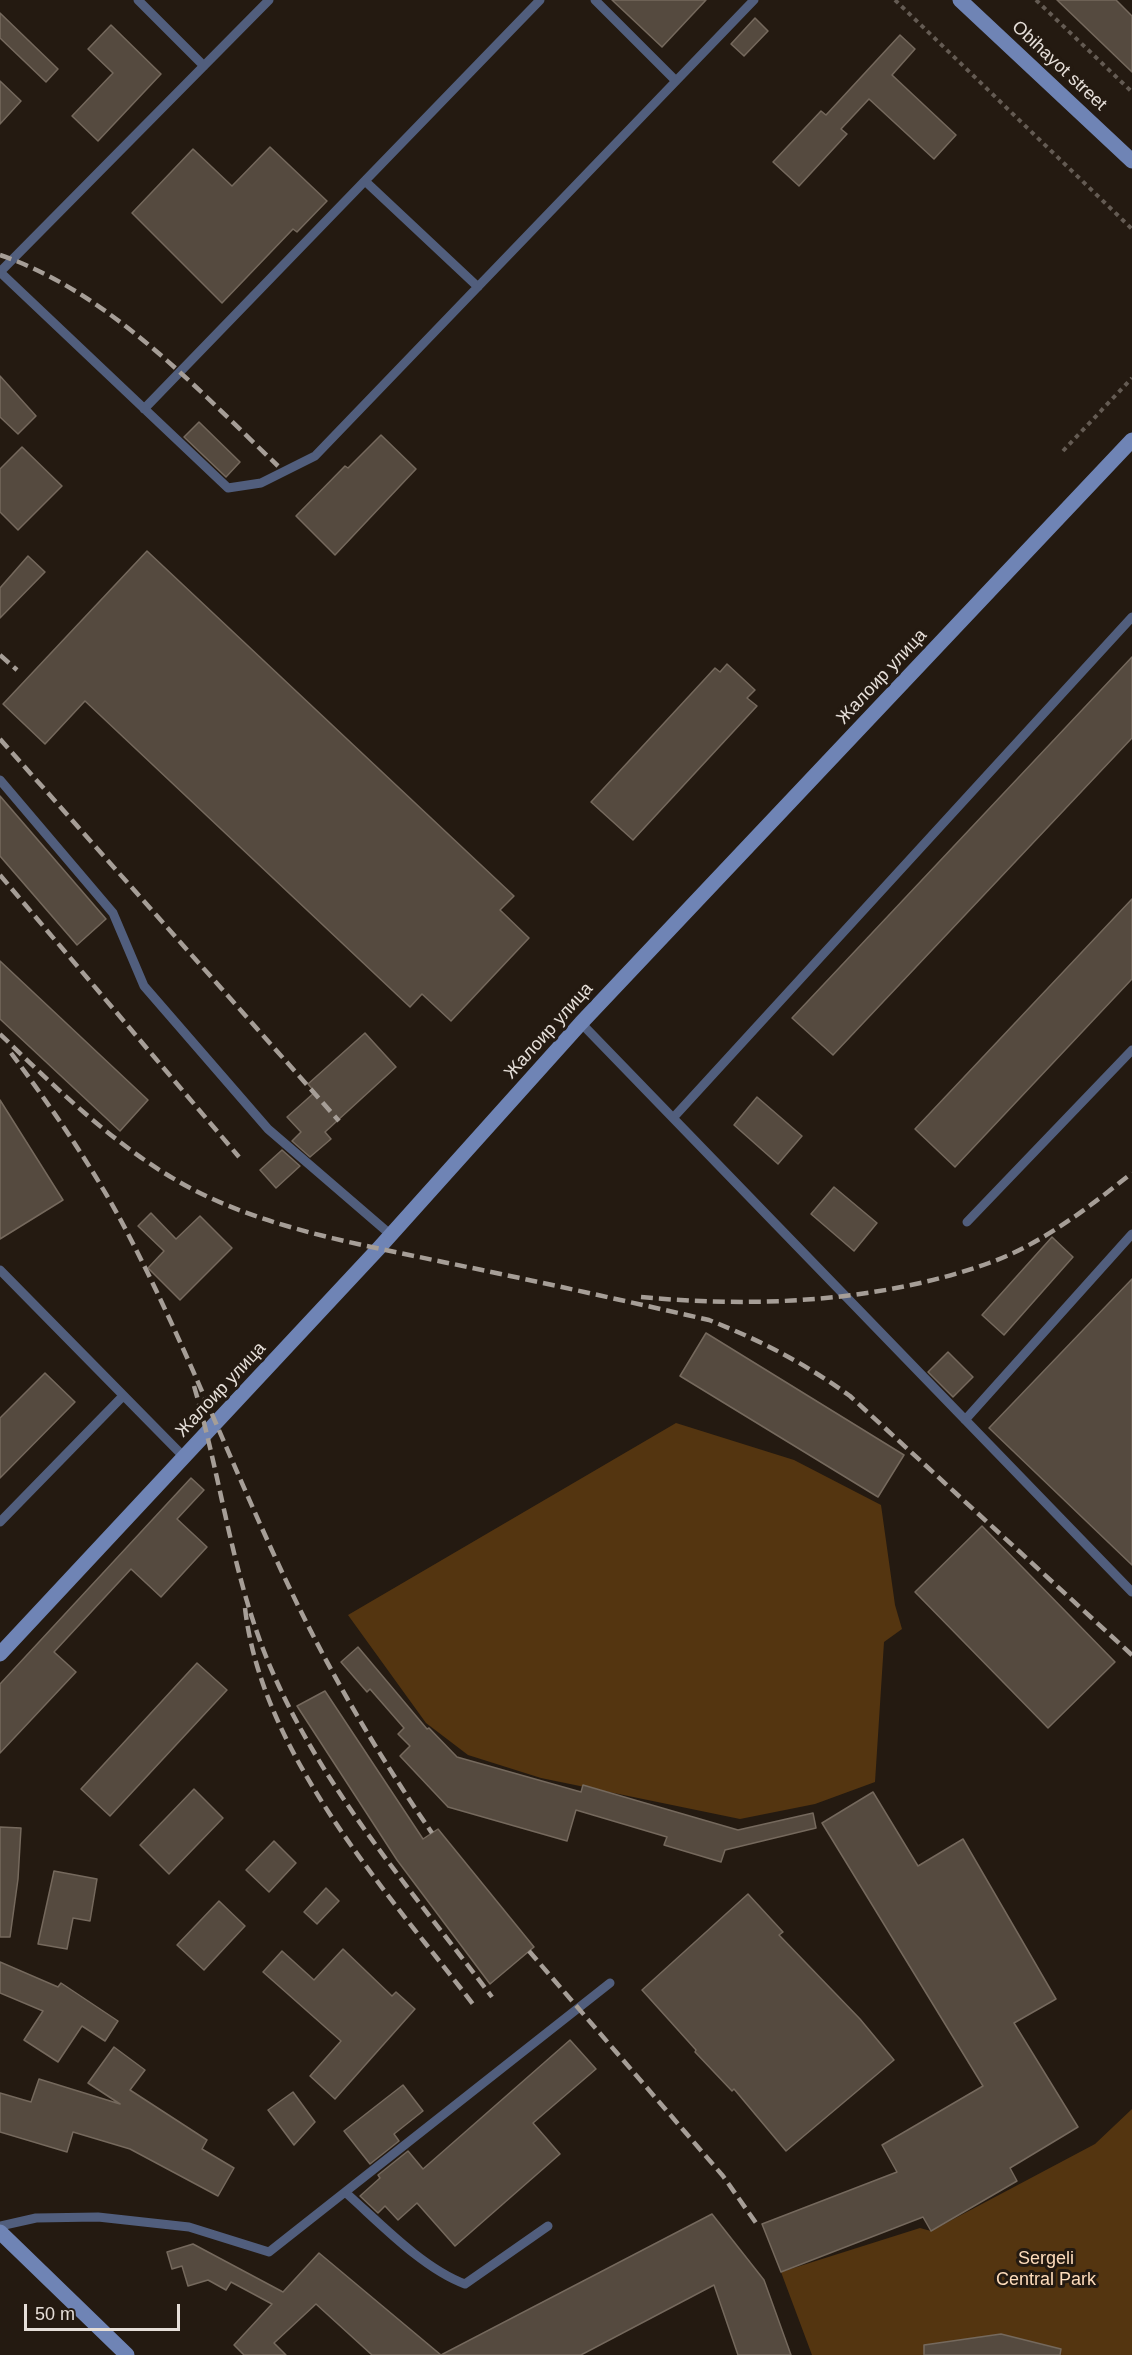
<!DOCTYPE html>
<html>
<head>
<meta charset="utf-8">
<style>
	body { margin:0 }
	#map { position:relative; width:1132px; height:2355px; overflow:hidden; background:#241a11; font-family:Helvetica,sans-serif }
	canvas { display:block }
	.scale { position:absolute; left:24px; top:2304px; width:156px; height:27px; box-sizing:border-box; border:3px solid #e6dfd9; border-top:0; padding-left:8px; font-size:18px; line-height:21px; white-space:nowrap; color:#e6dfd9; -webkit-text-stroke:4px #241a11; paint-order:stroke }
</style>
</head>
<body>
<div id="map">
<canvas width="1132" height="2355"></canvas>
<div class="scale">50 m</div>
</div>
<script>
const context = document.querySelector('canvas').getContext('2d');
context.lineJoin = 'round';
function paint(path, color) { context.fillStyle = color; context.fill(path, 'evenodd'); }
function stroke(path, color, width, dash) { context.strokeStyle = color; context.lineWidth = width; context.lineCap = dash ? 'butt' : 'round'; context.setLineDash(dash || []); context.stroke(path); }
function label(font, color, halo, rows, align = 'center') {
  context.font = font + ' Helvetica,sans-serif'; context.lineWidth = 6; context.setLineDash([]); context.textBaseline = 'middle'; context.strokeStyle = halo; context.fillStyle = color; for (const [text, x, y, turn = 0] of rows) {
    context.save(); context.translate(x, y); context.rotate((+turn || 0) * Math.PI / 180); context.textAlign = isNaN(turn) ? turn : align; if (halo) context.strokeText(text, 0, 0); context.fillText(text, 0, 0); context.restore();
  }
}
paint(new Path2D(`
	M676,1423L794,1460L881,1505L895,1605L902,1629L884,1642L875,1782L815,1804L740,1819L541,1778L468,1755L426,1723L348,1615Z
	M1132,2109V2355H812L781,2272L920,2228L931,2231L1095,2144Z`), '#543510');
const building = new Path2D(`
	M612,0H706L662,47Z
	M1057,0H1116L1132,16V72Z
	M0,13L58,69L46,82L0,38Z
	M755,18L768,31L744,56L731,44Z
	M111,25L161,74L98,141L72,116L113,73L88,49Z
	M900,35L915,49L892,75L956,135L934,159L869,99L841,129L847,134L799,186L773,162L821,111L826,115Z
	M0,81L21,101L0,124Z
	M270,147L327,201L297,232L293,229L222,303L132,213L193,149L232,186Z
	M0,376L36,416L18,434L0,417Z
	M199,422L240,462L226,477L184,437Z
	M381,435L416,469L335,555L296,516L345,466L348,468Z
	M22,447L62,486L18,530L0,512V469Z
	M147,551L514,896L500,910L529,938L451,1021L422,994L410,1007L85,701L45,744L3,704Z
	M28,556L45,572L0,618V588Z
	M1132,657V738L833,1055L792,1018Z
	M727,664L755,690L747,698L757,706L633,840L591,802L715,668L720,672Z
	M0,796L106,919L77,945L0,856Z
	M1132,899V979L955,1167L915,1129Z
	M0,961L148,1100L120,1131L0,1019Z
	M365,1033L396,1067L325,1132L331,1139L310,1157L292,1141L301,1132L287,1117L315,1092L308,1084Z
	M757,1097L802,1136L778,1164L734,1125Z
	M0,1100L63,1200L0,1239Z
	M282,1150L300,1166L276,1188L260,1170Z
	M834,1187L877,1223L854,1251L811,1214Z
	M151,1213L176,1239L200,1216L232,1248L180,1300L148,1268L164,1251L138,1226Z
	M1052,1237L1073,1257L1004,1335L982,1315Z
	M1132,1279V1565L989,1428Z
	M706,1333L904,1455L878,1497L680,1376Z
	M948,1352L973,1377L953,1397L928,1372Z
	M45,1373L75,1402L0,1478V1418Z
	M191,1478L204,1490L177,1519L207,1547L161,1597L131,1569L54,1652L76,1672L0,1753V1684Z
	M982,1526L1115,1662L1048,1728L915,1592Z
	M358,1647L427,1729L429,1728L457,1757L581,1792L583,1785L738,1830L813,1813L816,1828L725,1850L721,1862L664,1845L667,1837L576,1810L567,1841L448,1807L400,1756L410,1746L398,1734L404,1728L370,1689L367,1692L341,1662Z
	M197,1663L227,1690L110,1816L81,1789Z
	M325,1691L423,1839L438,1829L534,1947L490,1984L397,1860L297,1706Z
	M194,1789L223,1818L169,1874L140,1845Z
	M873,1792L918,1866L963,1839L1056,1999L1014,2023L1078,2127L1010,2168L1017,2181L931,2231L923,2217L781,2272L762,2224L897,2172L882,2145L983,2086L822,1823Z
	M0,1827L21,1828L18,1879L10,1937H0Z
	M274,1841L296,1863L269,1892L246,1870Z
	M54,1871L97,1879L90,1921L73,1918L67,1949L38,1944Z
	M326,1888L339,1901L317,1924L304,1912Z
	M748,1894L783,1932L779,1935L860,2019L894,2060L786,2151L734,2089L732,2091L695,2052L696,2050L642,1990Z
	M219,1901L245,1926L204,1970L177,1945Z
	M343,1949L392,1996L396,1992L415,2009L335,2099L310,2076L341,2041L263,1972L282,1951L314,1980Z
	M0,1962L58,1987L61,1983L118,2021L105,2041L82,2026L58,2062L24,2040L43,2011L0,1993Z
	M570,2040L596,2069L533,2123L560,2154L455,2246L417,2203L398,2220L385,2206L378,2213L360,2196L380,2178L378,2175L408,2151L423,2169Z
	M114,2047L145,2070L130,2090L207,2140L202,2149L234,2168L218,2196L130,2149L73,2132L67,2152L0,2132V2093L31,2102L39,2079L120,2104L88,2083Z
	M403,2085L423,2111L394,2134L399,2141L370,2164L344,2131Z
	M293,2092L315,2122L294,2145L268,2110Z
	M712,2214L764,2280L791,2355H738L714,2285L581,2355H372L316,2304L274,2343L286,2355H244L234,2345L272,2304L231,2282L226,2290L208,2280L188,2286L182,2266L172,2269L167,2252L193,2244L283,2292L319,2253L441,2355Z
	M1001,2334L1061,2349L1060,2355H924V2345Z`);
paint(building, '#554a3f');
stroke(building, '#75695d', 1.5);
stroke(new Path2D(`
	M895,0L1132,229
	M1036,0L1132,92
	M1063,451L1132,378`), '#645b53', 4, [4.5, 4.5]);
stroke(new Path2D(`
	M138,0L204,66
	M269,0L0,272L228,488L261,483L315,456L754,0
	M595,0L676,81
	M365,181L478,287
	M144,409L540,0
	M0,780L113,913L144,986L268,1129L391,1235
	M581,1023L1132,1592
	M673,1118L1132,617
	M967,1222L1132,1050
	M0,1270L184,1457
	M965,1420L1132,1234
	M0,1522L123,1396
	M345,2192C379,2222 422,2268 465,2284L548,2226
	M0,2226L36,2218L98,2217L189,2227L269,2252L610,1983`), '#515e7d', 9);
stroke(new Path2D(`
	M960,0L1132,161
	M0,1654L379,1248L581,1023L1132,440
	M0,2232L127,2355`), '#6f84b5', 15);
stroke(new Path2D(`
	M0,255C109,292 197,389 278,466
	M0,655L17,670
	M0,739L339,1121
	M0,875L239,1157
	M0,1034C60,1092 126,1157 202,1194C276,1230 363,1245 443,1262C532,1280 621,1300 709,1320C762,1341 804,1363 850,1396L1132,1655
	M11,1053C52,1108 96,1172 127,1232C188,1349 234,1472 291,1591C331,1675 379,1756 432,1833
	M641,1297C756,1308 880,1302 989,1263C1042,1244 1089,1207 1132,1173
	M194,1386C220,1474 231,1568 265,1654C316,1782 410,1888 492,1997
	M245,1608C262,1756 389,1894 476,2008
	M529,1951L723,2176L756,2223`), '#a69e97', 4.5, [12, 6]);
label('18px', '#e6dfd9', '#241a11', [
	["Obihayot street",1059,66,43],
	["Жалоир улица",882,677,-47],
	["Жалоир улица",549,1031,-48],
	["Жалоир улица",221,1390,-47]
]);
label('18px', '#fedcbb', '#241a11', [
	["Sergeli",1046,2259],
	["Central Park",1046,2280]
]);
</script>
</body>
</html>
